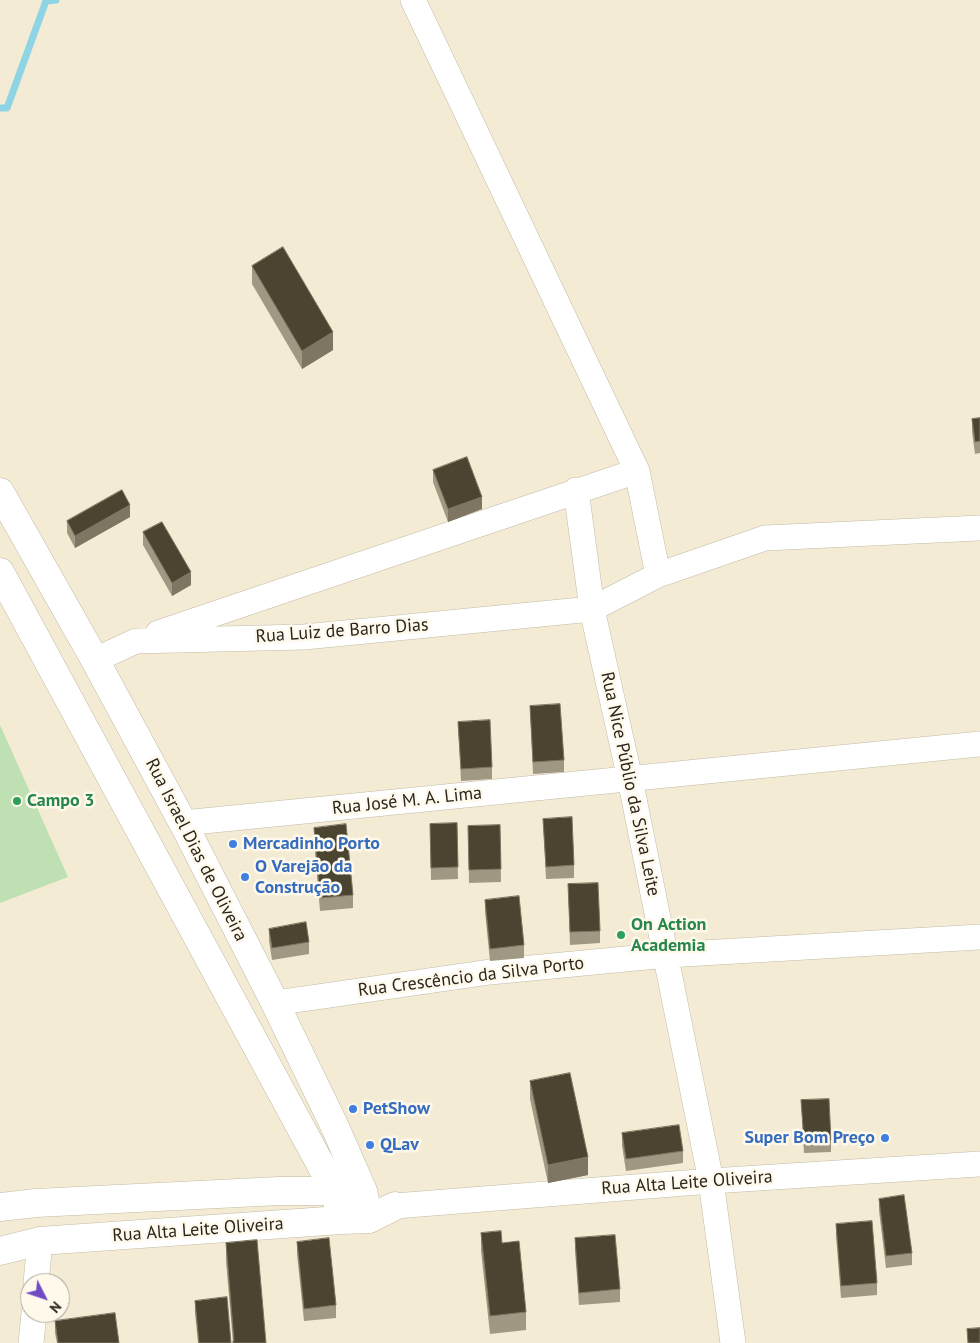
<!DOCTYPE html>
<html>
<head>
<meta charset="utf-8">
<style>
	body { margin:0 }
	#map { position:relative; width:980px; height:1343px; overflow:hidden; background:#f4ebd4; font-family:"PT Sans",sans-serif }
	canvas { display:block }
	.north { position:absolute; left:20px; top:1273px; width:50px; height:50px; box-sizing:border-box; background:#fef9eb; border:1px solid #a9a599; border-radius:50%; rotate:131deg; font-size:14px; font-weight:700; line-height:20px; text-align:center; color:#2a261e }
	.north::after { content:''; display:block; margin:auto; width:18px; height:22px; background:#714bc4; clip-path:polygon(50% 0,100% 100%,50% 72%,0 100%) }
</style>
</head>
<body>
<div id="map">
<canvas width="980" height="1343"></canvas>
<div class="north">N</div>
</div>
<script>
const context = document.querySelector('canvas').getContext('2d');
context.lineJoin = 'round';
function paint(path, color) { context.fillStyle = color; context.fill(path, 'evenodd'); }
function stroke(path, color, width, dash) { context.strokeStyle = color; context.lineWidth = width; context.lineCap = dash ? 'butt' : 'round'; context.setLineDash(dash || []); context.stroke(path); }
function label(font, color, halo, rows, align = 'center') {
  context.font = font + ' "PT Sans",sans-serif'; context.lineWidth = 5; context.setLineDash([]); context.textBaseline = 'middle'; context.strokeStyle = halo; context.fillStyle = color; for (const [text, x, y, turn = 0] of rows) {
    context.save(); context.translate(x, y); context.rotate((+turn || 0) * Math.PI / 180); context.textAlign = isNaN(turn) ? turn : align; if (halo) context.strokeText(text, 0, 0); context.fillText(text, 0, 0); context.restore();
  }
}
paint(new Path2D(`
	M0,725L68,877L0,903Z`), '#bee0b2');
stroke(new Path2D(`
	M0,108H7L46,1L56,0`), '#8dd4e5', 7);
const street = new Path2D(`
	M413,0L637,471L658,575
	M576,490L592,609L630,779L711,1181L733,1343
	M158,633L637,471
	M95,660L136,641L304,637L592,609L658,575L765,538L980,528
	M183,823L980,744
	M275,1003L490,972L667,955L980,937
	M395,1206L711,1181L980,1164
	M36,1283L40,1241
	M31,1343L34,1313`);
const secondary = new Path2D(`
	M0,492L95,660L183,823L275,1003L335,1127L363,1191L369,1219
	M0,572L335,1191L341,1220
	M0,1207L36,1203L279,1191H349
	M0,1251L40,1241L341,1220L369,1219L395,1206`);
stroke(street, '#c2baa4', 26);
stroke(secondary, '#c2baa4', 29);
stroke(street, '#fff', 25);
stroke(secondary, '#fff', 28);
paint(new Path2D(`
	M252,266L333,350L302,369L252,284Z
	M980,418V453L975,454L972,432V419Z
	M433,470L482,509L448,522L433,482Z
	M130,517L75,548L67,533V521Z
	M143,532L191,585L172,596L143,545Z
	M530,706L564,760V772L533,774Z
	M458,722L492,767V779L461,781Z
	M543,819L574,865V878L546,879Z
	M457,823L458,879L431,880L430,824Z
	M500,825L501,882L469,883L468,826Z
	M314,828L353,895V908L320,911L314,840Z
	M568,884L600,931V943L570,945Z
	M485,900L524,945V958L490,961L485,912Z
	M269,929L309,942V954L272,960L269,941Z
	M530,1081L588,1175L548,1183L530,1099Z
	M801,1100L831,1140V1152L804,1153Z
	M622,1133L683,1151V1163L626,1171L622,1146Z
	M879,1199L912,1253V1265L886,1268L879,1211Z
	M836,1224L877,1283V1295L841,1298L836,1236Z
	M481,1233L502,1243L526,1312V1330L490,1334L481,1251Z
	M575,1238L620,1289V1302L579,1305L575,1250Z
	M297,1242L336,1305V1318L304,1321L297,1254Z
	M226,1243L266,1343H233L226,1261Z
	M195,1301L231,1343H198L195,1313Z
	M55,1321L119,1343H57L55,1333Z`), '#a09882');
paint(new Path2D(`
	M333,332V350L302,369V351Z
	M482,497V509L448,522V509Z
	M130,505V517L75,548V536Z
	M191,572V585L172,596V583Z
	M588,1157V1175L548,1183V1165Z`), '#7e7662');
const building = new Path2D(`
	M283,247L333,332L302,351L252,266Z
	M980,418V441L975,442L972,419Z
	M467,457L482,497L448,509L433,470Z
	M122,490L130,505L75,536L67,521Z
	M162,522L191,572L172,583L143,532Z
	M560,704L564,760L533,762L530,706Z
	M490,720L492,767L461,769L458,722Z
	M572,817L574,865L546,867L543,819Z
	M457,823L458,867L431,868L430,824Z
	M346,824L353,895L320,898L314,828Z
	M500,825L501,869L469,870L468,826Z
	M598,883L600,931L570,932L568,884Z
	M519,896L524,945L490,949L485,900Z
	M306,922L309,942L272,948L269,929Z
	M570,1073L588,1157L548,1165L530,1081Z
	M829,1099L831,1140L804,1141L801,1100Z
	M679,1125L683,1151L626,1159L622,1133Z
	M904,1195L912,1253L886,1256L879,1199Z
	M872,1221L877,1283L841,1286L836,1224Z
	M501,1231L502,1243L519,1241L526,1312L490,1316L481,1233Z
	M615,1235L620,1289L579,1293L575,1238Z
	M329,1238L336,1305L304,1309L297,1242Z
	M257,1240L266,1343H233V1341H234L226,1243Z
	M227,1297L231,1343H199L195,1301Z
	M115,1313L119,1343H58L55,1321Z
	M980,1328V1343H968L967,1329Z`);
paint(building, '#4b4431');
stroke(building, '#7e7662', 1);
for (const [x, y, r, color] of [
	[17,801,5,"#2e9e5b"],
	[233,844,5,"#3f7fe0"],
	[245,877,5,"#3f7fe0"],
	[621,935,5,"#2e9e5b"],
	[353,1109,5,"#3f7fe0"],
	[885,1138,5,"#3f7fe0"],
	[370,1145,5,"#3f7fe0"]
]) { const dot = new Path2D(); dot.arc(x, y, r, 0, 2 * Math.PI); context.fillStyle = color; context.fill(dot); stroke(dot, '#fef9eb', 2); }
label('18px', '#2a261e', '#fef9eb', [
	["Rua Luiz de Barro Dias",342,631,-4],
	["Rua Nice Públio da Silva Leite",630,784,78],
	["Rua José M. A. Lima",407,801,-6],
	["Rua Israel Dias de Oliveira",196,850,63],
	["Rua Crescêncio da Silva Porto",471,977,-7],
	["Rua Alta Leite Oliveira",687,1183,-4],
	["Rua Alta Leite Oliveira",198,1230,-4]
]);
label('bold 18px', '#27864d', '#fef9eb', [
	["Campo 3",27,801],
	["On Action",631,925],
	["Academia",631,946]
], 'left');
label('bold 18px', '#366cbe', '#fef9eb', [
	["Mercadinho Porto",243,844],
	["O Varejão da",255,867],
	["Construção",255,888],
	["PetShow",363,1109],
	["Super Bom Preço",875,1138,"right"],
	["QLav",380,1145]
], 'left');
</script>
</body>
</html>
